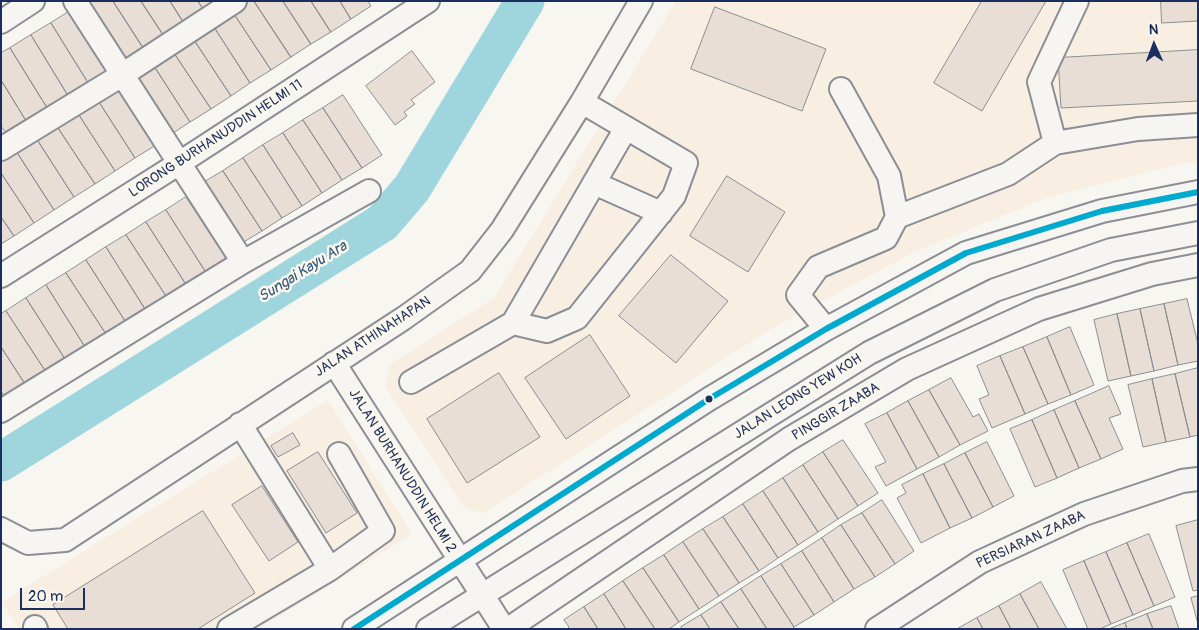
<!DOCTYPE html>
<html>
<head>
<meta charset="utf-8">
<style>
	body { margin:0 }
	#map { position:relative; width:1199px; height:630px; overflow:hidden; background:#f8f6f0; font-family:Pangolin,sans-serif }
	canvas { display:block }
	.frame { position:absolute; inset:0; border:2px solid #1b2f5e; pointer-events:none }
	.north { position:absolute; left:1129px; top:20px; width:50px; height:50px; -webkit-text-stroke:4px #fbf7ec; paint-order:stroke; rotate:358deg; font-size:14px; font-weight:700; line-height:20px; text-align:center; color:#1b2f5e }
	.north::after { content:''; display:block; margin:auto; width:18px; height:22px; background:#1b2f5e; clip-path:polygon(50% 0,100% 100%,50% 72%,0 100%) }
	.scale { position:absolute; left:20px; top:588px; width:65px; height:22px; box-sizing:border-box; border:2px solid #1b2f5e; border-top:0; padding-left:6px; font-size:15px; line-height:18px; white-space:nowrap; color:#1b2f5e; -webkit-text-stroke:4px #fbf7ec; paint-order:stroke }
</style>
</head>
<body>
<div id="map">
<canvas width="1199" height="630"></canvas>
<div class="frame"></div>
<div class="north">N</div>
<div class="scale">20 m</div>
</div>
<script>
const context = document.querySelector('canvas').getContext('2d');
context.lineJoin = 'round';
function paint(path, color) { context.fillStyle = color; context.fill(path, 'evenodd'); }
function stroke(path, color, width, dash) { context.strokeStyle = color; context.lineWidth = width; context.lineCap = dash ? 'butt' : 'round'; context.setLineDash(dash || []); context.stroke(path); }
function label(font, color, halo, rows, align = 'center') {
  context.font = font + ' Pangolin,sans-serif'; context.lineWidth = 5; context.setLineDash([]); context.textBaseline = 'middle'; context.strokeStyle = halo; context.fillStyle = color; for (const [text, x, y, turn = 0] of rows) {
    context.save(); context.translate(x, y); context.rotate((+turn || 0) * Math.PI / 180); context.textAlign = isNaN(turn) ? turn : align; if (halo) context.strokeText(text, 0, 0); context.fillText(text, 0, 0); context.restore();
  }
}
paint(new Path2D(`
	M676,1H1198V162L1185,163L1046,198L912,253L771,329L484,513L464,508L385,386L389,365L494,298Z
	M328,400L412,534L259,629H19L2,602Z`), '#f9eee2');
stroke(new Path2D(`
	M1,462L382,223L412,188L525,1`), '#9fd6de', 39);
const building = new Path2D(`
	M85,1H113L144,49L124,62Z
	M113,1H141L164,36L144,49Z
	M141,1H170L184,23L164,36Z
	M170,1H198L204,10L184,23Z
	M198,1H218L204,10Z
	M248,1H254L291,57L271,70L232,11Z
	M254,1H283L311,44L291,57Z
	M283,1H311L331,32L311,44Z
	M311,1H340L351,19L331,32Z
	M340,1H368L371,6L351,19Z
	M982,1H1046L982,111L934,83Z
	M1161,1H1198V21L1162,23Z
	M715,7L826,49L802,111L691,69Z
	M70,11L110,74L90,86L51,23Z
	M232,11L271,70L250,83L212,24Z
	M51,23L90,86L70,99L31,35Z
	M212,24L250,83L231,96L192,37Z
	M31,35L70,99L49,111L10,48Z
	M192,37L231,96L211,109L172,50Z
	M10,48L49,111L28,124L1,80V53Z
	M172,50L211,109L190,122L152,63Z
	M1198,50V101L1061,108L1058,58Z
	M412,51L435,82L411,100L415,104L404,112L407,116L395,125L366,86Z
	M152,63L190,122L170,135L132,76Z
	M1,80L28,124L8,136L1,126Z
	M117,86L156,145L135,158L97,99Z
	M343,95L382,155L362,168L323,108Z
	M97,99L135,158L115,171L77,112Z
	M323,108L362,168L342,180L303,120Z
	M77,112L115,171L95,184L56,125Z
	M303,120L342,180L322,193L283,133Z
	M56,125L95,184L74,197L36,138Z
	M283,133L322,193L302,206L263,145Z
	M36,138L74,197L54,210L16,151Z
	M263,145L302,206L282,218L243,158Z
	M16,151L54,210L34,223L1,173V161Z
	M243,158L282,218L262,231L223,171Z
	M223,171L262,231L242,243L203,183Z
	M1,173L34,223L14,236L1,217Z
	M727,176L785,212L748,272L690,236Z
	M186,197L226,258L205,271L166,210Z
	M166,210L205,271L185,283L146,222Z
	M1,217L14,236L1,244Z
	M146,222L185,283L166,296L126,235Z
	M126,235L166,296L145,309L106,247Z
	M106,247L145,309L125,321L86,260Z
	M671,255L728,301L676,363L619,316Z
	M86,260L125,321L106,334L66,273Z
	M66,273L106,334L85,347L46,285Z
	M46,285L85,347L65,359L26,298Z
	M26,298L65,359L46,372L6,311Z
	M1187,299L1198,344V361L1178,365L1164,304Z
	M1164,304L1178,365L1154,371L1140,309Z
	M1140,309L1154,371L1131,376L1117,314Z
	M6,311L46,372L25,384L1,347V314Z
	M1117,314L1131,376L1108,381L1094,320Z
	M1070,327L1094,385L1071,395L1047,337Z
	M590,335L630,396L566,439L525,378Z
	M1047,337L1071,395L1048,404L1023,347Z
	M1,347L25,384L5,397L1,391Z
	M1023,347L1048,404L1025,414L1000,356Z
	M1000,356L1025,414L992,428L979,399L989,395L977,366Z
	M1198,368V435L1190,437L1175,374Z
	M499,373L540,437L467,483L427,419Z
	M1175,374L1190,437L1166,442L1152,379Z
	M951,378L973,417L979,414L988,431L960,445L929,390Z
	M1152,379L1166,442L1143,447L1128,385Z
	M1109,386L1121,414L1109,418L1123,449L1101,459L1075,401Z
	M929,390L960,445L939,457L908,401Z
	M908,401L939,457L917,469L887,413Z
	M1075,401L1101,459L1079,468L1054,410Z
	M1054,410L1079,468L1057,478L1032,420Z
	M887,413L917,469L886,486L875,467L886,462L865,424Z
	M1032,420L1057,478L1035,487L1010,429Z
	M293,433L300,445L278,457L271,446Z
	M843,440L878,493L858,506L823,452Z
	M987,442L1014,496L993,507L965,453Z
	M318,452L357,513L326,533L287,471Z
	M823,452L858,506L838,519L803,465Z
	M965,453L993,507L972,518L944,464Z
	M944,464L972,518L950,528L923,474Z
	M803,465L838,519L818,532L783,478Z
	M923,474L950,528L921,543L897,498L906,493L902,485Z
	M783,478L818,532L798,545L763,491Z
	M262,486L298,542L269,561L232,505Z
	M763,491L798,545L778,558L743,504Z
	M882,500L914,551L895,564L862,513Z
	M743,504L778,558L759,571L723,517Z
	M203,511L255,593L198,629H68L53,605Z
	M862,513L895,564L875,577L841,525Z
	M723,517L759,571L739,583L703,529Z
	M1198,520V590L1193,591L1176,526Z
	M841,525L875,577L854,589L822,538Z
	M703,529L739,583L719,596L683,542Z
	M1149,534L1175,597L1154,606L1127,543Z
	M822,538L854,589L834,602L802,551Z
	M683,542L719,596L699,609L664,555Z
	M1127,543L1154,606L1133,615L1106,552Z
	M802,551L834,602L814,615L781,564Z
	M1106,552L1133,615L1111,624L1084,561Z
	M664,555L699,609L679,622L643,568Z
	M1084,561L1111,624L1100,629H1088L1063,570Z
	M781,564L814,615L794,627L761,576Z
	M643,568L679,622L669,629H655L623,581Z
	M761,576L794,627L792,629H767L741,589Z
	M623,581L655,629H626L604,594Z
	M1041,582L1067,629H1039L1020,594Z
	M741,589L767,629H739L721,602Z
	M604,594L626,629H598L584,607Z
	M1020,594L1039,629H1011L999,606Z
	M1198,596V624L1191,598Z
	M721,602L739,629H710L701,615Z
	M999,606L1011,629H983L977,618Z
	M1171,606L1179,629H1153L1147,614Z
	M584,607L598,629H567L569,627L564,620Z
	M1147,614L1153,629H1127L1125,623Z
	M701,615L710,629H682L681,627Z
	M977,618L983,629H957Z
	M1125,623L1127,629H1109Z`);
paint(building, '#e8ded5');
stroke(building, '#8b8e94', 1);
const minor = new Path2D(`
	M75,1L243,262
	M1,22L33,1
	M841,89L889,176L897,217
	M1055,143L1138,129L1198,125
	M1,149L122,75L235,1
	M594,183L661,213
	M1,276L178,164L428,1
	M513,323L626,128
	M826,329L798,295L818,267L886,238L897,217L1008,174L1055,143L1039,82L1077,1
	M334,363L504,629
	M411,382L513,323L547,331L577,318L674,196L686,163L582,102
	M1,411L243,262L369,191
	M240,424L330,569
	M1,529L28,543L65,540L404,318L470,271L502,230L582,102L641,1
	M35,627L36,629
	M229,629L330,569L383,531L339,454
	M354,629L709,399L826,329L966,253L1102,211L1198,192
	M428,629L869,353L995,290L1111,250L1198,233
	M508,629L789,439L907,369L1039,309L1152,274L1198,265
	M877,629L980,562L1084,514L1182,481L1198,479`);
stroke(minor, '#8b8e94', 26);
stroke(minor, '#f6f5f1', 22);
stroke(new Path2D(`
	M354,629L709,399L826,329L966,253L1102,211L1198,192`), '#00a9ce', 6);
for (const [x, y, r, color] of [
	[709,399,4.5,"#1b2f5e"]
]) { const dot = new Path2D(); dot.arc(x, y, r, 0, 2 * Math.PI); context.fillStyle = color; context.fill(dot); stroke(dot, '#fbf7ec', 2); }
label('14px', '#1b2f5e', '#fbf7ec', [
	["LORONG BURHANUDDIN HELMI 11",216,139,-33],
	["JALAN ATHINAHAPAN",373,337,-33],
	["JALAN LEONG YEW KOH",798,397,-32],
	["PINGGIR ZAABA",836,412,-31],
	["JALAN BURHANUDDIN HELMI 2",402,471,58],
	["PERSIARAN ZAABA",1031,540,-25]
]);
label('italic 15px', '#32557c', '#fbf7ec', [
	["Sungai Kayu Ara",303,272,-32]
]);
</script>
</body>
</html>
